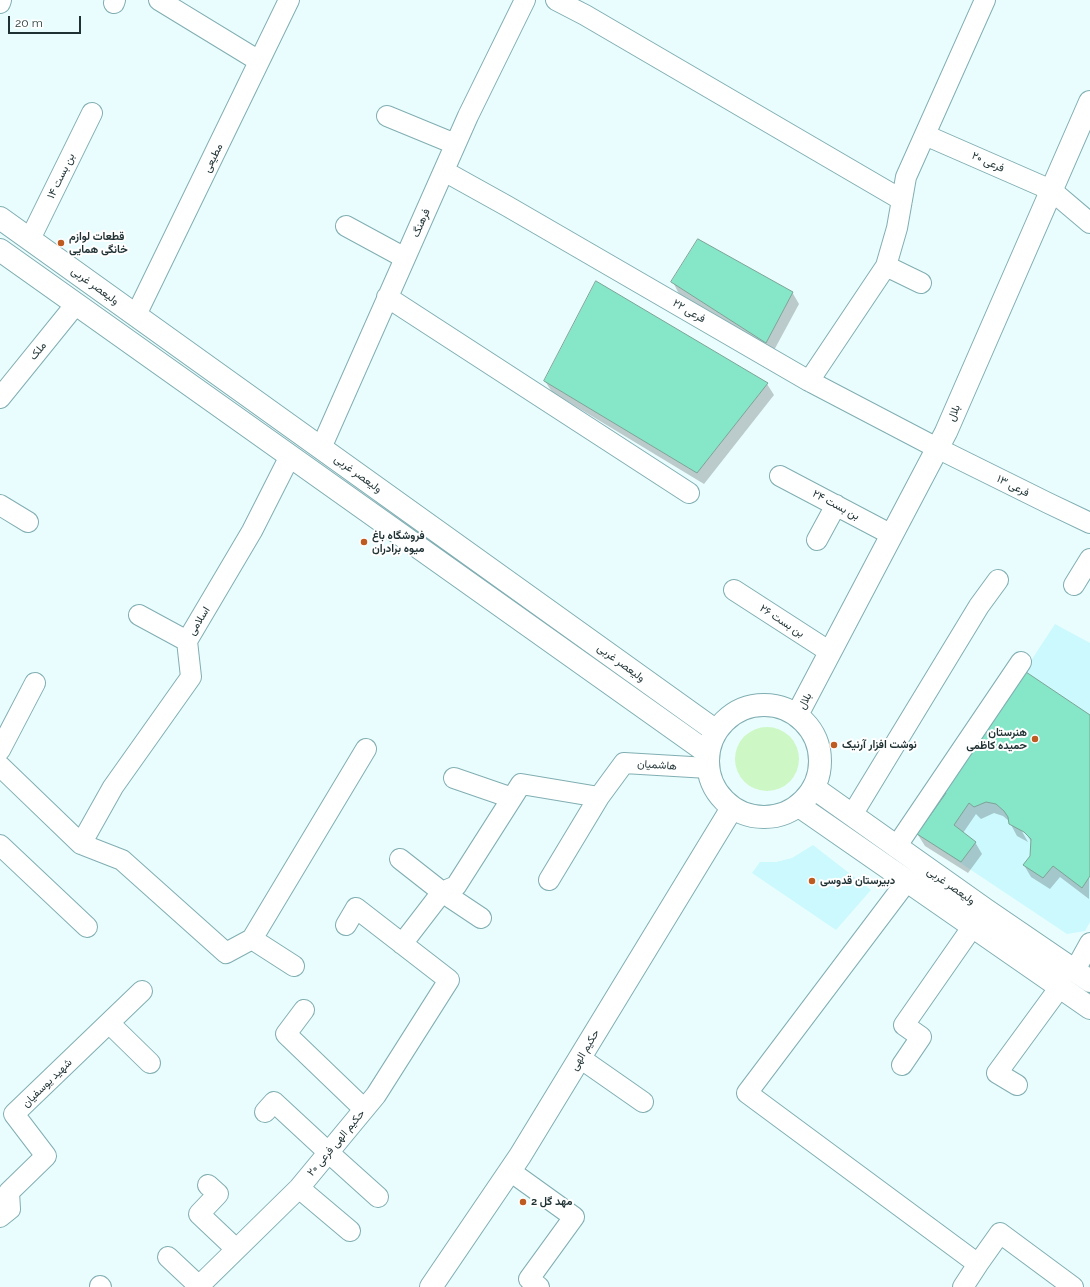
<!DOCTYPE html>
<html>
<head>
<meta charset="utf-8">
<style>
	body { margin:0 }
	#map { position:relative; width:1090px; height:1287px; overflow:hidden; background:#eafdfe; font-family:Raleway,sans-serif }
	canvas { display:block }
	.scale { position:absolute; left:8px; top:16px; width:73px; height:18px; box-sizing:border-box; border:2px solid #1f3133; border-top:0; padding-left:5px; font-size:12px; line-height:14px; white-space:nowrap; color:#1f3133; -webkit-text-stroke:3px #fff; paint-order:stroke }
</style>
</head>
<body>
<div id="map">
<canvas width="1090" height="1287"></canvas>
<div class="scale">20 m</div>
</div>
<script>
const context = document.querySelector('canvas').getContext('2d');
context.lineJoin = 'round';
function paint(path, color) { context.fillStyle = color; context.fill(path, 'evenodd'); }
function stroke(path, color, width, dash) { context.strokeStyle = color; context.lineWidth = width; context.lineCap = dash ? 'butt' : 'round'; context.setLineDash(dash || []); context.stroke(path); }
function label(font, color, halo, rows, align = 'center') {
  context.font = font + ' Raleway,Vazirmatn,sans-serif'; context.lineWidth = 4; context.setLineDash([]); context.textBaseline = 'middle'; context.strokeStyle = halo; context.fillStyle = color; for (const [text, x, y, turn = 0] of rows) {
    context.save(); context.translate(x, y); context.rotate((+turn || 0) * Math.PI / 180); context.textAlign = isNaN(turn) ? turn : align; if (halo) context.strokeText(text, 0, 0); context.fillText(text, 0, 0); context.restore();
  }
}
paint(new Path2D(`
	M1055,624L1090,643V922L1085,931L1067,934L917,834Z
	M813,845L871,890L836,930L752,873L760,862H776L792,858Z`), '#ccf9fd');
paint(new Path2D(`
	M735 759a32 32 0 1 1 64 0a32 32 0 1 1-64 0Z`), '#cdf7c4');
paint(new Path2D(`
	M673,282L792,292L799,304L772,354L679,294Z
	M545,381L767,384L774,395L704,484L552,392Z
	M1090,716L1089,899L1060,877L1050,889L1031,877L1024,865L1031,857L1032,843L1022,827L1020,828L1028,842L1017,836L1009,821L1003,816L994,813L981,819L976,814L963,833L975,842L982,854L968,873L925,846L918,835L945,795L940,786L975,752L971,745Z`), '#0003');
const building = new Path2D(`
	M698,239L793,292L766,343L671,282Z
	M596,281L768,383L697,473L544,381Z
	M1023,670L1090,715V876L1082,888L1053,866L1043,878L1023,865L1030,856L1031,839L1024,832L1009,824L1008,817L1004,811L996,804L986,802L974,807L969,803L954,825L976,842L961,862L917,834L946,793L939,786L976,749L969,745Z`);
paint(building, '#86e6c8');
stroke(building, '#7ca496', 1);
const minor = new Path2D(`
	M159,0L259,61
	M556,0L585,15L902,200
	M0,3L1,0
	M114,3L115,0
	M387,116L455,144
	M925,135L1051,190L1090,223
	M444,171L507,206L809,381L937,448L1048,503L1090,523
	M346,226L405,258
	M30,239L92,113
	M886,266L921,283
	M387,297L689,493
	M136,315L289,0
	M809,381L886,266L897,228L906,177L985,0
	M0,398L76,304
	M321,448L468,116L525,0
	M780,476L892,535
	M0,505L28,522
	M817,540L836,505
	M1074,585L1090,559
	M734,590L830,652
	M139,615L187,641
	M0,750L35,683
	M0,766L81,844L122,860L226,953L252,939L366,749
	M454,778L512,798
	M852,815L979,606L998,580
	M81,844L113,787L191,677L187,641L252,531L290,456
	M0,845L87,927
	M896,847L1021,662
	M400,859L442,892L481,918
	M549,880L599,797L624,763L708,768
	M907,881L747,1093L978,1264L963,1287
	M252,939L294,966
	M402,944L442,892L456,886L521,784L599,797
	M1075,970L1090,943
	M304,1010L286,1034L364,1109
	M109,1023L150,1063
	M580,1058L643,1102
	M902,1065L921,1037L904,1025L973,926
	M1017,1085L997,1073L1060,987
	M265,1112L274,1102L328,1152L378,1197
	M510,1171L574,1217L529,1279L539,1287
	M208,1185L218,1194L199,1214L236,1249
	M299,1188L350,1231
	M0,1217L10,1209L9,1192L46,1156L14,1114L142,991
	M168,1257L200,1287
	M978,1264L1000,1233L1073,1287
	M100,1286L101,1287
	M198,1287L299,1188L376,1095L449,980L356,908L346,925`);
const secondary = new Path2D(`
	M0,218L716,731
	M0,250L708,753
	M708 761a56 56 0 1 1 112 0a56 56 0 1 1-112 0Z
	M797,715L946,432L1090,102
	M814,788L986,910L1090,981
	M799,806L1090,1008
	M431,1287L520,1156L732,808`);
stroke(minor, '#81aeb2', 22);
stroke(secondary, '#81aeb2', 24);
stroke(minor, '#fff', 20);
stroke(secondary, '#fff', 22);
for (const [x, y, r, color] of [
	[61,243,4,"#be5b21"],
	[364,542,4,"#be5b21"],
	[1035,739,4,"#be5b21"],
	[834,745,4,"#be5b21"],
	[812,881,4,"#be5b21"],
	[523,1202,4,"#be5b21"]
]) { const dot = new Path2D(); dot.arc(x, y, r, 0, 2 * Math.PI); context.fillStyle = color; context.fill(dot); stroke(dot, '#fff', 1.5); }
label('11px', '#1f3133', '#fff', [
	["مطیعی",213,158,-64],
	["فرعی ۲۰",988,162,24],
	["بن بست ۱۴",61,176,-64],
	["فرهنگ",421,223,-66],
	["ولیعصر غربی",95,286,36],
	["فرعی ۲۲",689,311,30],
	["ملک",38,351,-51],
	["بلال",954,413,-67],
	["ولیعصر غربی",358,474,36],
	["فرعی ۱۳",1013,486,27],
	["بن بست ۲۴",836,505,28],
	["اسلامی",199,621,-58],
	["بن بست ۲۶",782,621,33],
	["ولیعصر غربی",621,663,36],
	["بلال",805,701,-62],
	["هاشمیان",657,765,4],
	["ولیعصر غربی",951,886,35],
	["حکیم الهی",585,1050,-59],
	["شهید یوسفیان",47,1083,-44],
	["حکیم الهی فرعی ۲۰",336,1143,-50]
]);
label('bold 11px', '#1f3133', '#fff', [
	["قطعات لوازم",69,237],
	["خانگی همایی",69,250],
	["فروشگاه باغ",372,536],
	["میوه برادران",372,549],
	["هنرستان",1027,733,"right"],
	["حمیده کاظمی",1027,746,"right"],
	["نوشت افزار آرنیک",842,745],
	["دبیرستان قدوسی",820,881],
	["مهد گل 2",531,1202]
], 'left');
</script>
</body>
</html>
